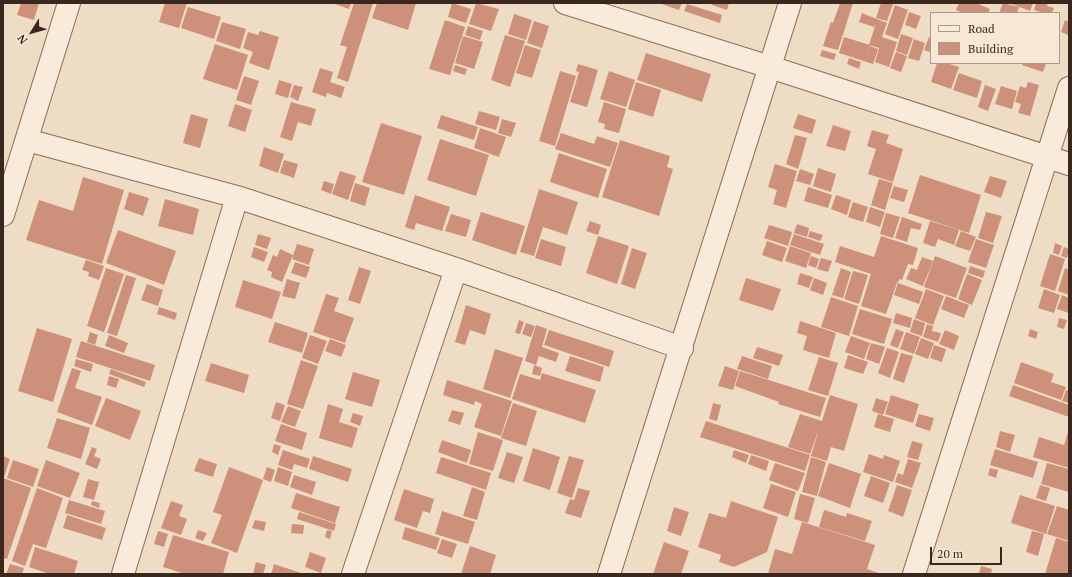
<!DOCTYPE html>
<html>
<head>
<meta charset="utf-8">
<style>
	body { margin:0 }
	#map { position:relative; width:1072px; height:577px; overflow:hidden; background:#efdcc5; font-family:"PT Serif",serif }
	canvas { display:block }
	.frame { position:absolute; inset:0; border:4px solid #3a281f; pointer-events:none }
	.legend { position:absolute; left:930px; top:12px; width:130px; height:52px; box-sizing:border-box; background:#f6e8d5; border:1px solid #ab9b8c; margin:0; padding:5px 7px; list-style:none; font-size:12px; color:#3a281f }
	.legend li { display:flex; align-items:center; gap:8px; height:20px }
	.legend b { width:20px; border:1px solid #ab9b8c }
	.north { position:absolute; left:12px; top:12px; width:40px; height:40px; -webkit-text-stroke:3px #f6e8d5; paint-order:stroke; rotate:233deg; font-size:11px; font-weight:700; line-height:16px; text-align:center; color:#3a281f }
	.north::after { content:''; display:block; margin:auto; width:14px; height:18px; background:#3a281f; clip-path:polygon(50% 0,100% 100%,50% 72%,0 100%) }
	.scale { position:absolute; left:930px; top:547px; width:72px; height:18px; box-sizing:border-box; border:2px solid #3a281f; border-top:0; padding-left:5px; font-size:12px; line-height:14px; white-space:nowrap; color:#3a281f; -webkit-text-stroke:3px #f6e8d5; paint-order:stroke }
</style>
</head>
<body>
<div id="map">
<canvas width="1072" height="577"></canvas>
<div class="frame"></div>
<ul class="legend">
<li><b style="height:5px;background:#f9ebd9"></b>Road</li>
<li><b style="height:11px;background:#cd917b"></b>Building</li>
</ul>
<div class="north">N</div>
<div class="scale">20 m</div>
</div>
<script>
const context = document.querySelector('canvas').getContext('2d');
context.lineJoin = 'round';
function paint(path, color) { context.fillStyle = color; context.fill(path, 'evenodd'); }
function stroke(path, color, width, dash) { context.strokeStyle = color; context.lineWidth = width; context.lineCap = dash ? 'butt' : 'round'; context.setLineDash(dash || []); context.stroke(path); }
paint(new Path2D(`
	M21,3H39L34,20L17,15Z
	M165,3H187L179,28L159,22Z
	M332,3H351L349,9Z
	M354,3H373L348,82L337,78L347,47L340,45Z
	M377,3H416L408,30L372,18Z
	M452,3L471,9L466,23L448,17Z
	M476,3L499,9L491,31L469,24Z
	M659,3H682L679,10Z
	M712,3H729L727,10L712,5Z
	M840,3H853L838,50L823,46L831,22L833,23Z
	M881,3L893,4L887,21L876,18Z
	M959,3H976L990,9L988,13H963L956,10Z
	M1003,3L1019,7L1017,13H999Z
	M1009,3H1033L1030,11Z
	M1036,3H1048L1047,6L1054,8L1052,13H1043L1034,10Z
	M687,4L722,15L720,23L684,11Z
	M895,5L908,10L898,39L885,34Z
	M188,7L221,17L214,39L181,28Z
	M909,12L921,16L916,29L905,25Z
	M862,13L887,23L882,37L897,42L889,67L875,62L879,48L869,45L876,23L874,27L859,22Z
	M514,14L532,20L526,40L508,34Z
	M445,20L465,27L450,75L429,69Z
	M1065,20L1069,22L1068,35L1061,32Z
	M534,21L549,26L542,48L527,43Z
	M222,22L246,29L240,49L216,41Z
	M468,26L483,31L480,40L465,35Z
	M260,31L279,37L269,70L249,63L253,52L243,48L248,32L258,35Z
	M901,34L913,38L907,55L896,51Z
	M505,35L525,41L510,87L491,80Z
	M463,36L483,42L474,69L455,63Z
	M844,37L870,45L866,57L870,46L878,49L873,64L839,53Z
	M929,37L931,38L930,52L924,50Z
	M914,39L925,43L919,61L908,58Z
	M215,44L248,55L237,90L203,79Z
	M525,45L541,50L532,78L516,73Z
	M822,50L836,54L834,60L820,56Z
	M896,52L907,56L901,72L890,68Z
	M646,53L711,74L702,102L637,80Z
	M849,58L861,62L859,69L847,64Z
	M937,63H946L959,67L951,89L931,82Z
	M1023,63H1046L1043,72L1022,65Z
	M578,64L598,70L587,107L570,102L579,72L576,71Z
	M455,65L467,69L465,75L453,71Z
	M320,68L333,72L330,82L345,87L341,98L327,93L326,97L312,92Z
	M560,71L576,76L555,146L539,141Z
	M609,71L635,80L626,107L600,99Z
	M959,73L982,81L977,98L953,90Z
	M244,76L259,81L251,105L236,100Z
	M279,80L292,84L288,98L275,94Z
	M636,82L661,90L653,117L628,109Z
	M1028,82L1039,85L1030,116L1018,113L1021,104L1015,102L1020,86L1026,88Z
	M294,85L303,87L298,101L290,97Z
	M985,85L996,89L988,111L978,107Z
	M1001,86L1017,91L1012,109L995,104Z
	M291,102L316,109L311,126L298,122L292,141L280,137Z
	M604,102L626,109L619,133L604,129L605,124L598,122Z
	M235,104L252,110L245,132L228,126Z
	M479,111L500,117L496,130L475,124Z
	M191,114L208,119L200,148L183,143Z
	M798,114L816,120L812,134L793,128Z
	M441,115L478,127L474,140L437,128Z
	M502,119L516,123L511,137L498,133Z
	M381,123L422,136L404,195L362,182Z
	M833,125L851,131L845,151L826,146Z
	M480,128L506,137L499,157L474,148Z
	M872,130L889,135L886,143L903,149L893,182L868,174L876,149L867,146Z
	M561,133L594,144L597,136L618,143L610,167L555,149Z
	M795,135L807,138L798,169L786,164Z
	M440,139L489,155L476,196L427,180Z
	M620,140L670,156L667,167L673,169L659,216L602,197Z
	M264,147L284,154L278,173L259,166Z
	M559,153L607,169L598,198L550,182Z
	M284,160L298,164L294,178L280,173Z
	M775,164L797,171L786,208L773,204L777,190L768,187Z
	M818,168L836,174L831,192L813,186Z
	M800,169L814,174L810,185L796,181Z
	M340,171L356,176L348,200L332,194Z
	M920,175L981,195L969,233L908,213Z
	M990,176L1007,181L1001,198L984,192Z
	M83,177L124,190L102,264L26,240L39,200L73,211Z
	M879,179L893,183L885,210L871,205Z
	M324,181L334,184L331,194L321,190Z
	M355,183L370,188L365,206L350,201Z
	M894,186L908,190L904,202L890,198Z
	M808,187L832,195L828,208L804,201Z
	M539,189L578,202L567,235L543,227L534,256L520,252Z
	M129,192L149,198L143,216L124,209Z
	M415,195L450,207L442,231L416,223L414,230L405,227Z
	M836,195L851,200L847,215L831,209Z
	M165,199L199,209L193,235L158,226Z
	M853,202L868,207L863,222L848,217Z
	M870,207L885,212L880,227L866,222Z
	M481,212L525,226L516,255L472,240Z
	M986,212L1002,216L993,243L978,238Z
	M886,213L900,217L893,238L880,234Z
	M451,214L471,220L466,237L445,231Z
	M902,217L922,224L920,230L911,228L907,242L895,238Z
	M590,221L601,225L598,235L586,231Z
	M930,221L959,230L954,245L938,239L935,247L923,243Z
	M797,224L809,228L807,237L794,233Z
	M769,225L792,232L788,246L764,238Z
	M118,230L176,251L164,285L106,263Z
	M810,231L823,235L820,241L808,237Z
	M961,231L976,237L970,251L955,246Z
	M258,234L271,238L267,249L255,245Z
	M794,234L824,244L820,255L790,245Z
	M598,236L629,246L617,284L586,273Z
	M881,236L918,248L913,265L908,264L902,280L900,279L897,283L886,314L861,306L871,274L835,262L840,246L874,257Z
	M541,239L566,247L561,266L535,258Z
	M976,239L994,245L986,268L968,262Z
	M767,241L787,248L782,262L762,255Z
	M1055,243L1062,246L1059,255L1053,253Z
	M297,244L314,249L309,265L292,259Z
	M790,246L811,253L806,268L785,261Z
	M254,247L268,252L264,262L251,257Z
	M1064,247L1069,249L1067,258L1061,256Z
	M632,248L647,253L635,289L621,284Z
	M280,249L293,255L282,282L271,277L272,272L267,270L273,255L277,257Z
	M1050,254L1065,259L1055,291L1040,286Z
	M811,256L819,259L816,268L808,265Z
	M935,256L967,268L956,298L924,287Z
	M922,257L933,261L923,286L906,279L911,268L917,270Z
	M821,258L832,261L828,272L817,269Z
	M86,260L104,266L99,280L88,276L89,272L82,270Z
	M295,262L310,267L306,278L291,273Z
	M970,266L985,271L983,278L968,273Z
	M359,267L371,271L360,304L348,300Z
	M106,268L124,274L104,332L87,326Z
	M841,268L851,272L843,298L832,295Z
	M1065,268L1069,270V295L1058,291Z
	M853,271L868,275L859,304L844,299Z
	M800,273L813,277L809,288L797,284Z
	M967,274L982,280L972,305L958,299Z
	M126,275L136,278L117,336L107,333Z
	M746,278L781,289L773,311L739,300Z
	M814,278L827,283L823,295L810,290Z
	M287,279L300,283L295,299L282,296Z
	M243,280L281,292L272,319L235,307Z
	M898,283L923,292L919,304L894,295Z
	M147,284L163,290L158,306L141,300Z
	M926,289L944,296L933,325L915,318Z
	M1044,289L1060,295L1054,313L1038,308Z
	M326,294L339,298L334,311L354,318L345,343L313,332Z
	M1062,295L1069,298V313L1057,309Z
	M946,296L969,305L964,318L941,309Z
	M831,297L858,306L849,336L821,327Z
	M466,305L491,314L485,335L470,330L465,345L455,342Z
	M159,307L177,313L175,320L157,314Z
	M860,309L892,319L884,344L852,334Z
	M896,313L912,318L910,328L893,323Z
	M1059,318L1067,320L1064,329L1057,327Z
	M914,319L925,323L922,336L910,332Z
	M519,320L524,322L520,334L515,333Z
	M800,321L836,333L829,358L803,350L807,336L797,333Z
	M275,322L308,333L302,353L268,342Z
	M526,323L535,326L531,337L522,334Z
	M927,324L933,326L932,331L941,333L938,342L923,337Z
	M536,325L547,329L542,347L559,353L556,362L539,356L536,365L525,361Z
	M37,328L72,339L53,402L18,391Z
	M896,329L904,332L898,348L890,345Z
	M1030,329L1038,332L1036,339L1028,336Z
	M549,330L614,351L609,367L544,345Z
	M945,330L959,336L954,350L939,344Z
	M90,332L98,335L95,345L87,342Z
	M906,332L920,337L914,354L900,349Z
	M109,335L128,343L124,353L105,346Z
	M310,335L327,341L318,364L302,358Z
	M851,336L870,343L864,359L845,352Z
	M921,338L934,343L928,359L915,354Z
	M330,339L346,345L341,357L325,351Z
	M81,341L155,365L150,381L76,357Z
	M871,343L885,347L879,364L866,359Z
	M934,345L946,349L942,362L930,358Z
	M757,347L783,355L779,366L753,358Z
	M887,348L899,352L890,378L878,373Z
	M495,349L523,358L510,398L483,389Z
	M901,353L913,356L904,383L893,379Z
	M848,355L868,362L863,374L844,368Z
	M570,356L604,367L600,382L565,371Z
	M742,356L772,366L768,379L737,369Z
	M819,357L838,363L828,396L808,390Z
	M76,359L93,364L91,372L74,366Z
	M301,360L318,366L303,409L287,404Z
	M1021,362L1054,374L1051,382L1066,387L1061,400L1014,383Z
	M211,363L249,375L244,393L205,381Z
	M534,365L542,368L540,376L532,374Z
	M725,366L739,371L733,390L718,386Z
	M72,368L81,371L75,388L102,397L92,425L57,412Z
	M111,369L146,382L144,387L109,374Z
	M740,371L826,398L820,417L778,404L779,402L735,386Z
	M353,372L380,380L372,407L345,399Z
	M542,373L596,390L585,423L512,399L520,374L540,380Z
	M109,376L119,379L116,388L107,385Z
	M447,380L512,401L501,436L474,427L482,404L475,401L474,405L443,395Z
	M1013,385L1069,405V417L1009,396Z
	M1066,390L1069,391V403L1062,401Z
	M830,395L858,404L844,451L831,447L827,461L811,456L819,429L810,454L788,447L800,414L822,421Z
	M891,395L919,404L913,423L885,414Z
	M106,398L141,411L130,440L95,426Z
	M876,398L888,402L883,415L872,411Z
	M276,402L285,405L280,421L271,418Z
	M513,403L537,411L526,446L501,438Z
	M713,403L721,405L717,421L709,419Z
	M328,404L343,409L339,422L358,428L352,448L319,438Z
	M288,406L301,411L295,427L281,422Z
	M452,410L464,413L460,425L448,421Z
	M353,413L363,416L360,426L350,422Z
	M878,414L894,419L890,432L874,427Z
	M919,414L934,418L930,431L915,426Z
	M57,418L90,428L81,459L47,448Z
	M706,421L810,455L805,471L700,437Z
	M281,424L307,433L302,450L275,441Z
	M1069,429V468L1033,457L1039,437L1064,445Z
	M1000,431L1015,435L1010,452L996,447Z
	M478,432L503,440L493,471L469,464Z
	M442,440L471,450L467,463L438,452Z
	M912,441L923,444L918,460L907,457Z
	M274,444L281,446L278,455L272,452Z
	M92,447L97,449L94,456L101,459L97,469L85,464Z
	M533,448L560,457L550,490L523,481Z
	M995,449L1038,462L1033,478L990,465Z
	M283,450L310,459L307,468L294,464L292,470L278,465Z
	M734,450L749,455L746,463L732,457Z
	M507,452L523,457L514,483L498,478Z
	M869,454L883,459L884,455L900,461L893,482L863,472Z
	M751,455L769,461L766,471L748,464Z
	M3,456L10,459L4,477H3Z
	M313,456L352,469L348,482L309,469Z
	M569,456L584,460L572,498L557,493Z
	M441,457L491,473L486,490L436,473Z
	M811,457L826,462L817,496L802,492Z
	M199,458L217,464L213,477L194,471Z
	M908,459L921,463L912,488L895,482L898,473L903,475Z
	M13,460L39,469L33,487L7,478Z
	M46,460L80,473L70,498L37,486Z
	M775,463L805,473L798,491L769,480Z
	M829,463L861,474L850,508L818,496Z
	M1047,463L1069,469V492L1041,484Z
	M229,467L263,480L237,553L211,543L222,515L213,512Z
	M267,467L275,470L271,482L263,479Z
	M278,467L292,472L288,486L274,481Z
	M990,468L998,470L996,478L988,475Z
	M294,475L316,482L312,495L290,487Z
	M871,476L890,483L883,503L864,496Z
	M3,478L31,488L7,559L3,558Z
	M88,479L99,482L94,500L83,497Z
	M771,484L796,492L788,517L763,508Z
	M897,485L912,490L903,517L888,511Z
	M1040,485L1050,488L1046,501L1036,498Z
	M472,487L485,492L477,520L463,516Z
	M37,488L63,498L46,548L33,544L25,566L12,561Z
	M578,488L590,491L581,518L565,513L570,499L574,500Z
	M404,489L434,499L430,513L423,511L417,528L394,520Z
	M296,493L340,507L335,523L291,508Z
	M800,494L815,498L808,523L794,519Z
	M1020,495L1055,506L1046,534L1011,523Z
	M69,500L105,511L101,524L65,513Z
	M92,501L100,503L99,508L91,505Z
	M171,501L183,505L179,516L187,519L181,535L161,528Z
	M731,501L778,517L767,552L734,567L719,562L721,555L698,547L709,513L726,518Z
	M1057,506L1069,510V541L1047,534Z
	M674,507L689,512L681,536L667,531Z
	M824,510L846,517L847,513L872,521L865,541L819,527Z
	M442,511L475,522L468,544L435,534Z
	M299,512L336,524L334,531L297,519Z
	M67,515L106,528L102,540L63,528Z
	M255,520L266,522L264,531L252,528Z
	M802,522L875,545L867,569L881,574H768L775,549L792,554Z
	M292,524L304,525L303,534L291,533Z
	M405,527L440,538L436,550L402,539Z
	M198,530L207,533L203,541L195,538Z
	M327,530L332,531L330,539L325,537Z
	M158,531L168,534L164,547L154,544Z
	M1032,531L1044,534L1038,556L1026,552Z
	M173,535L229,552L223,574H185L163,567Z
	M1056,538L1069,542V574H1045Z
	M442,539L457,544L452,558L437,553Z
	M664,542L689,551L681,574H653Z
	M470,546L496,555L490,574H461Z
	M35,547L78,561L74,574H49L29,567Z
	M310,552L326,558L321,573L305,567Z
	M256,562L266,565L263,574H253Z
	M10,564L24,568L22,574H6Z
	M274,564L304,574H271Z
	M981,566L992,569L991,574H979Z`), '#cd917b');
const street = new Path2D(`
	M565,3L770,67L1069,164
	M27,140L237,197L456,269L682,348
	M3,215L69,3
	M123,574L237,197
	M353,574L456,269
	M609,574L790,3
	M914,574L1069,88`);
stroke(street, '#8a6d5b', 24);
stroke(street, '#f9ebd9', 22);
</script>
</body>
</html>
